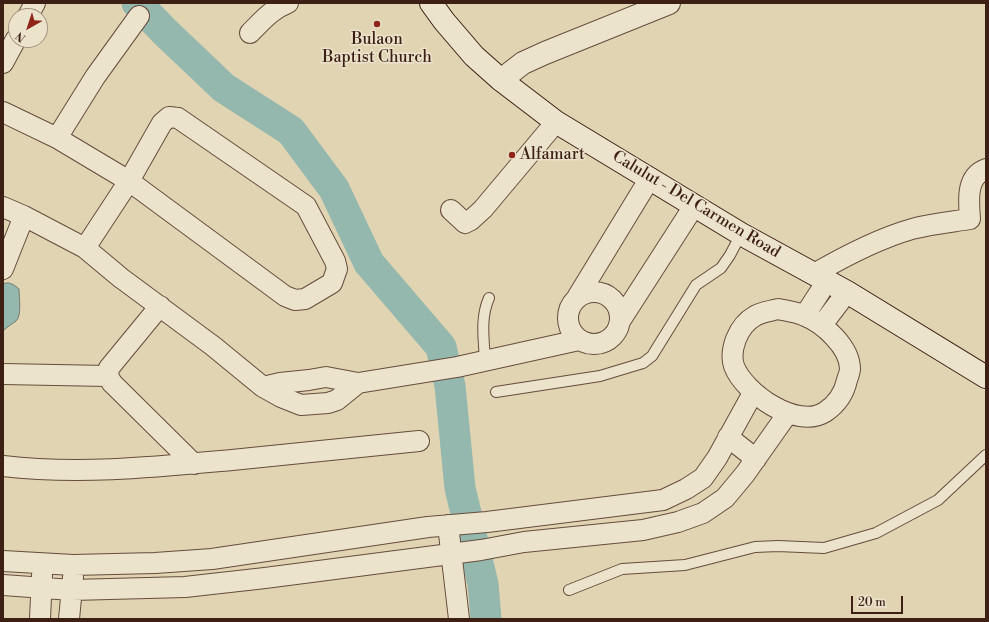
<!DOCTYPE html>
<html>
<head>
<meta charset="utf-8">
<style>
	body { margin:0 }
	#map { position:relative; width:989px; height:622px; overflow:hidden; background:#e1d4b2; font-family:"Libre Bodoni",serif }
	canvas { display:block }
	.frame { position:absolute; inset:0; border:4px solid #3d1f14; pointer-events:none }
	.north { position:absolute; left:8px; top:8px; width:40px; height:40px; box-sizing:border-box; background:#ece3cd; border:1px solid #a69583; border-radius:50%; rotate:219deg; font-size:11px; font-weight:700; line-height:16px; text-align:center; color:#3d1f14 }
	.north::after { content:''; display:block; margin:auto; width:14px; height:18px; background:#8f2418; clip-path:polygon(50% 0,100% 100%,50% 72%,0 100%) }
	.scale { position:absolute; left:851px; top:596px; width:52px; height:18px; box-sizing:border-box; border:2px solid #3d1f14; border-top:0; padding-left:5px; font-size:12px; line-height:14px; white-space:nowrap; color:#3d1f14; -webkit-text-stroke:3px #ece3cd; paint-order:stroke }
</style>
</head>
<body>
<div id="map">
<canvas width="989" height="622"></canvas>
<div class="frame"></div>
<div class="north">N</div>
<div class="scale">20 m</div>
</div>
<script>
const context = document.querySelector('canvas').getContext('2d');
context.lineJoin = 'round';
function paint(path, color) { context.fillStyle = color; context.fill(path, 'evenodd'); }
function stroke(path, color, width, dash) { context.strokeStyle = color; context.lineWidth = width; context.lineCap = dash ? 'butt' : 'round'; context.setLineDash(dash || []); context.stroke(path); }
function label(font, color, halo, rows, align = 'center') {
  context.font = font + ' "Libre Bodoni",serif'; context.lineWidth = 3; context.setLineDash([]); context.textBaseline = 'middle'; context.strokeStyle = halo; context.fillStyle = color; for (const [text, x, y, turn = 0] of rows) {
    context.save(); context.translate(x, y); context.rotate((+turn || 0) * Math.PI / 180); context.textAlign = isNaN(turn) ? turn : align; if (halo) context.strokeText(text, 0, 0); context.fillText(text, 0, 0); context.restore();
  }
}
const water = new Path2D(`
	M9,283L14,285L19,289C19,297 22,316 16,321C12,324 7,327 3,331V284Z`);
paint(water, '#94b8ad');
stroke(water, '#717b70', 1);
stroke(new Path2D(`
	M137,3L165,32L224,88L291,131L334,189L369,263L441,347L450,386L460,488L483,584L486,619`), '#94b8ad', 31);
const service = new Path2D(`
	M485,361C484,340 480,318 489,298
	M496,392L600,376L643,363L652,356L696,285L721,268L730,255L741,234
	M569,590L622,569L685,565L755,547L778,546L824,548L876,533L938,500L986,455`);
const minor = new Path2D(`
	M28,16L35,3
	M250,33C262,21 272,9 288,3
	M3,63L16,39
	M3,112L57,138L129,181L85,248
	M169,117L178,118L306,206L335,261L337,269L332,283L305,299L295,300L285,296L129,181L162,123Z
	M57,138L95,77L139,16
	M3,207L24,216L85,248L121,278L213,346L263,387L281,397L301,405L328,403L337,400L358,383
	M451,210L465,223L471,220L483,209L556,122
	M3,269L24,216
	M814,274C845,256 877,239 912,229C931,224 951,222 970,219C969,202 965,177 986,169
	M568 318a26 26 0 1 1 52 0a26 26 0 1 1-52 0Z
	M578,296L650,178
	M160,306L109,368L108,376L112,383L194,464
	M778,309C787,311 797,312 805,316C823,323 850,347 850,369C850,372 848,377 847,380C844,394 837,404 825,412C797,430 744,393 734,366C731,357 733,347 736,339C740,329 746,321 755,316C761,312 771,311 778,309Z
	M805,315L827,281
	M620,321L694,206
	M822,325L847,292
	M3,374L108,376
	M263,387L280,383L309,380L326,377L358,383L457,367L579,340
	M728,437L756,459
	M3,466C79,475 156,467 232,460C294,454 357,447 419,441
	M448,525L459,619
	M3,561L73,565L155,563L212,559L428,527L487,522L663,500L686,489L703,478L717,458L753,393
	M3,585L72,590L185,587L265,578L481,550L524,542L643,530L678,522L703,513L725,498L745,474L788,413
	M40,619L42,575
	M69,619L73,577`);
const tertiary = new Path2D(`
	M501,80L523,63L545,53L669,3`);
const secondary = new Path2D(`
	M431,3L444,21L474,56L501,80L556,122L741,234L847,292L986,377`);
stroke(service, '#664c3c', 12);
stroke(minor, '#664c3c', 22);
stroke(tertiary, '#664c3c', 24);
stroke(secondary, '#3d1f14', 24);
stroke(service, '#ece3cd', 10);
stroke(minor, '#ece3cd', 20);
stroke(tertiary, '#ece3cd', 22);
stroke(secondary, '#ece3cd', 22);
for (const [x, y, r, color] of [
	[377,24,4,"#8f2418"],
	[512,155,4,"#8f2418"]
]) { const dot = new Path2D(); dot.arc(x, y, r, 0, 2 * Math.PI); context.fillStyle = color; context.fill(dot); stroke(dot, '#ece3cd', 1.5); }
label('16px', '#3d1f14', '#ece3cd', [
	["Bulaon",377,40],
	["Baptist Church",377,58],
	["Alfamart",520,155,"left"]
]);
label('16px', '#3d1f14', '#ece3cd', [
	["Calulut - Del Carmen Road",696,205,31]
]);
</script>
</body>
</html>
